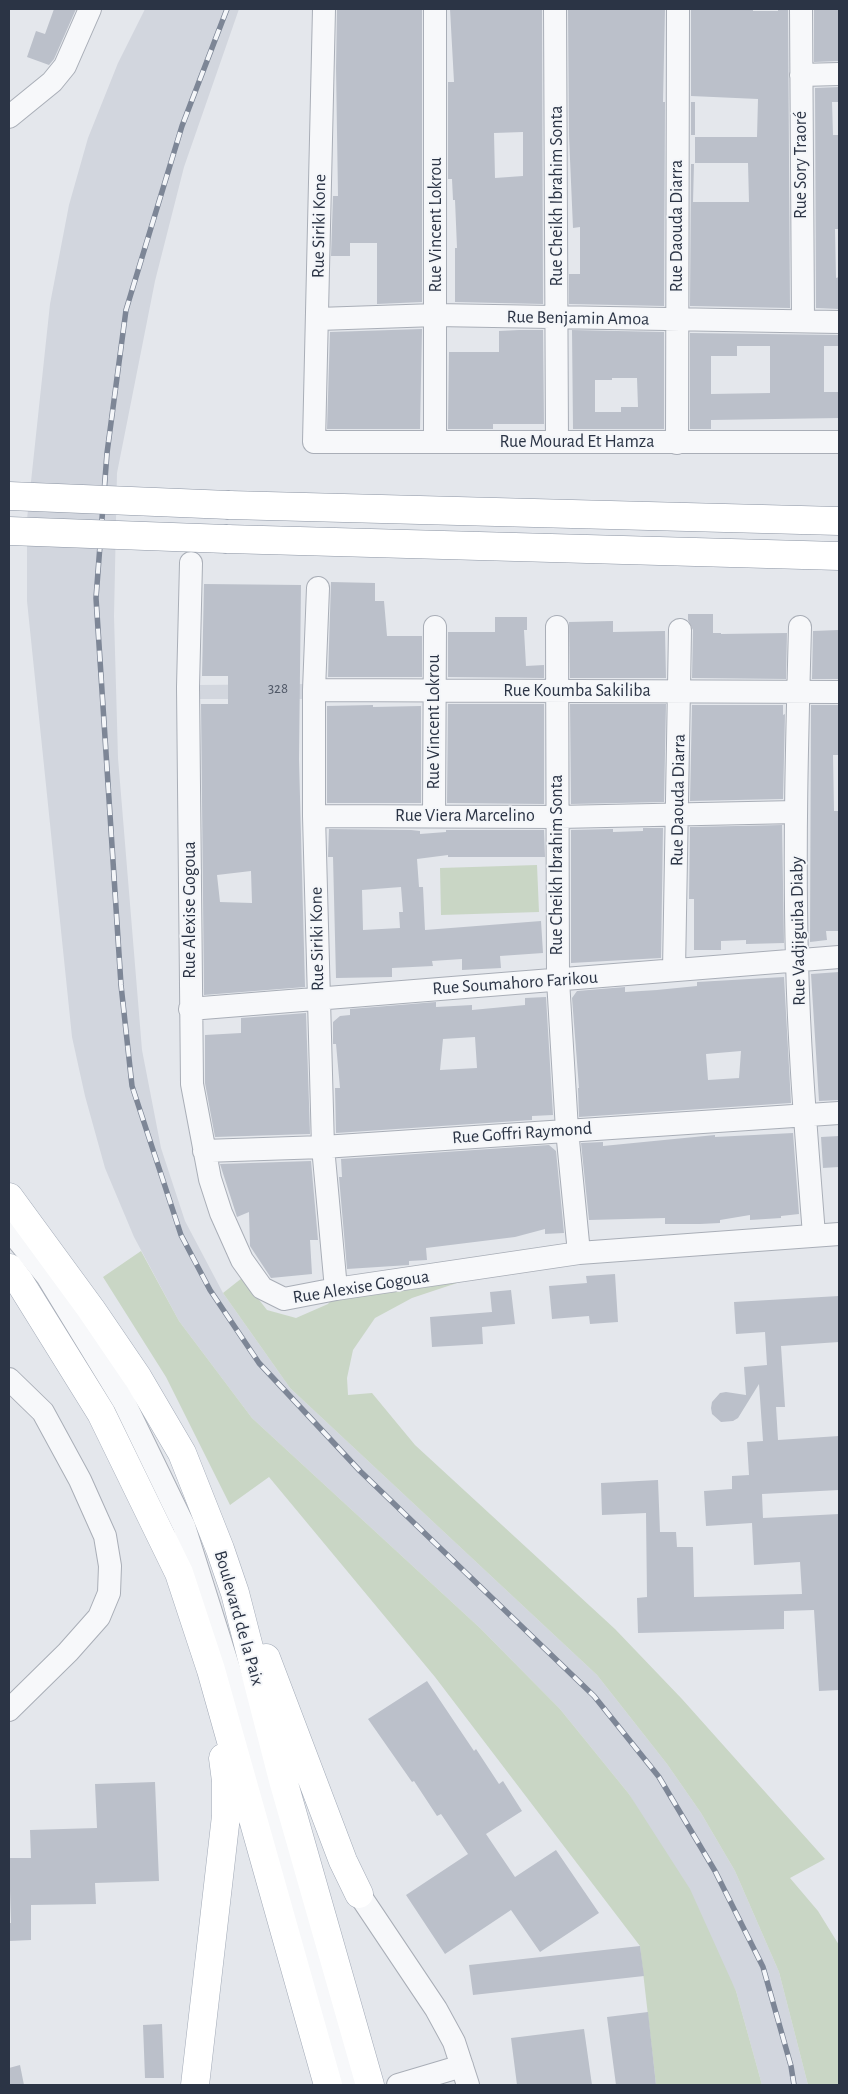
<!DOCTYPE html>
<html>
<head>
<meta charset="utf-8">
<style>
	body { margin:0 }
	#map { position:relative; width:848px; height:2094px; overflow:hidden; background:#e4e7ec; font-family:"Alegreya Sans",sans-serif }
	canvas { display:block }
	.frame { position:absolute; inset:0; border:10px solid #2b3445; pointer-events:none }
</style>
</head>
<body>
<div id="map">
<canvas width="848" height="2094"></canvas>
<div class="frame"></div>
</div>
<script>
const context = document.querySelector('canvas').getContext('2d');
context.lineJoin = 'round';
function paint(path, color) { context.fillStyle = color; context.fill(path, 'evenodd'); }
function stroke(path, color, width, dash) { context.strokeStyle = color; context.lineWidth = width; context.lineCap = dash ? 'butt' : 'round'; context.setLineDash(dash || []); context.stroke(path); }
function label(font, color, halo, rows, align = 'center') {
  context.font = font + ' "Alegreya Sans",sans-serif'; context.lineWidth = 4; context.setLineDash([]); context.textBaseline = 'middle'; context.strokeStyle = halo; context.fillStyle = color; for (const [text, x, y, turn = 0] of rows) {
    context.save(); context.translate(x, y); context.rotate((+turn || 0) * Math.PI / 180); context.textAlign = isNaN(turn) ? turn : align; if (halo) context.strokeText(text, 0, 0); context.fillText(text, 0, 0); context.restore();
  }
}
paint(new Path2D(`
	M145,9H239L184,167L155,281L117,473L114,616L118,758L142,1050L161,1148L185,1221L223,1293L290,1388L597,1675L667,1764L701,1813L735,1871L779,1972L808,2085H762L736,1991L629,1794L560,1709L480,1628L252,1418L179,1321L134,1237L105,1168L85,1096L72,1037L27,601V519L50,304L69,205L88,138L118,63Z
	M306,684L305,699H198V685Z`), '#d2d6de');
paint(new Path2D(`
	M537,865L539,912L441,915L440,868Z
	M665,1248L663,1258L581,1263L472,1278L412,1298L375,1318L353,1350L347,1378L348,1395L372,1393L415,1445L615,1629L682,1699L825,1859L790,1878L818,1911L839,1945V2085H808L779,1972L735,1871L701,1813L667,1764L597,1675L290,1388L223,1293L242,1278L267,1310L296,1318L328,1304L349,1278Z
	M141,1251L179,1321L252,1418L480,1628L560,1709L629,1794L690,1889L736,1991L762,2085H656L640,1946L435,1677L269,1477L230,1505L166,1377L103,1277Z`), '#c9d6c5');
paint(new Path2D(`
	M54,9H76L54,59L49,65L27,57L36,31L45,34Z
	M337,9H422V302L377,304V243H350V256H331L333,196H338L336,68Z
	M450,9H542L543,304L455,302V248H457L455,200H453L452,179H448V82H454ZM523,132V176L495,178L494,133Z
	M568,9H665L663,102H665L664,306L569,304V274H580V227L573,228L569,136Z
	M691,9H753V11H778V9H788L790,308L690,306L691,164H694L693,202H749L748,163H695V137H757L758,99L691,96Z
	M814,9H839V61L814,62Z
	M839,87V102H832L833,135H839V229H835L836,278L839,277V309L816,308L815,88Z
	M691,102H695V135H691Z
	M422,329L420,429H327L330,332Z
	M519,330H543L544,424H493V429H448L449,352H499V331Z
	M572,330L664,332V429H573ZM612,378H637L638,407H621V412H595V380H612Z
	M690,333L839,335V346H824V392H839V418L711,420V429H690ZM737,346H770V393L711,394V356H737Z
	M331,582L375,583V601H384L387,636H422V677H328Z
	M204,584L301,585L299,759L305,987L204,995L201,704H228V676H202ZM251,871L252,903L220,902L217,875Z
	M688,614H713V633H721V634L787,633L786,679L692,678L693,630L688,620Z
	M495,617H527V630H524L526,666L544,665V678L448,677V632H495Z
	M613,621V632L665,631L666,678H570L569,622Z
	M839,630V679H812L813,631Z
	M448,704H544V804L447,803Z
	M570,704H666L664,802L571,804Z
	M373,705V707L421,706V803H327V706Z
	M692,705H783V715L785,714L783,799L690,801Z
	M811,705H839V755H833L834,811H839V931H826L827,940L810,942Z
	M782,825L784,943L746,944V940L721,941V950H694V899H689L690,827Z
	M643,828H663L661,958L571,963V830L613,829V832L643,831Z
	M329,829L411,830L420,831V834L446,832V830H544L545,857H448V855L417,859L419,887H423L425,930L541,921L543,953L500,956L501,968L462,970V959L432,961L433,966L392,968V977L336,978L333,857H328ZM401,887L403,912H399L400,928L363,930L362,890Z
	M839,972V1100L819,1101L811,974Z
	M784,977L791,1103L579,1117L578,1088H579L572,998L577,991L625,987V992L657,990L697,986V982ZM741,1051L739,1078L708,1080L706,1054Z
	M546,997L553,1115L532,1116V1120L336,1133L335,1088H340L336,1044H333V1022L340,1016L350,1015V1009L436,1002V1007L472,1005V1010L525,1005V998ZM475,1037L477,1068L440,1070L443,1039Z
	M306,1013L310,1134L215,1137L205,1083V1035L241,1033V1018Z
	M793,1133L799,1214L781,1216V1218L750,1220V1215L720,1220V1223L700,1224H665V1218L589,1220L581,1143L603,1142V1146L715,1135V1137Z
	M839,1136V1167L823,1168L821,1137Z
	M549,1145L556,1151L564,1233L545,1234V1229L515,1237L426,1248L427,1260L409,1261V1265L347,1269L339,1177H342L341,1159Z
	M311,1161L318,1240H310L312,1274L271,1278L250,1246L249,1212L237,1217L220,1164Z
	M615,1274L618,1322L590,1324L589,1316L552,1319L549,1286L587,1283L586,1276Z
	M511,1290L515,1324L482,1327L483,1344L432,1347L430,1317L492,1312L490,1292Z
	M839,1296V1342L781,1346L785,1407H776L778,1440L839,1436V1490L762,1494L763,1518L839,1514V1690L819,1691L814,1610L784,1611V1629L638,1633L637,1598L647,1597L646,1513L602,1515L601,1483L658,1480L660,1532H676L677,1547H693L694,1597L802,1594L800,1562L754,1565L752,1523L706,1526L704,1491L732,1489V1476L749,1475L747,1442L763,1441L759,1384L738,1418L733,1421L721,1422L712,1414L711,1408L712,1402L720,1393L726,1392L746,1395L744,1367L767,1365L765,1332L736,1334L734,1302Z
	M427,1681L474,1751L476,1749L499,1784L503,1781L522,1811L486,1834L515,1877L556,1850L599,1913L540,1952L511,1910L445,1954L406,1895L468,1854L441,1814L437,1816L414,1781L412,1782L368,1719Z
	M155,1782L159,1881L95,1883L96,1904L31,1905V1940L9,1941V1923H11L9,1858H31L30,1830L97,1828L95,1784Z
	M640,1946L644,1976L473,1995L469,1965Z
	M648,2012L656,2085H616L607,2017Z
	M162,2024L164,2078H145L143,2025Z
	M584,2029L592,2085H517L511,2038Z
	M20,2065L24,2085H9V2068Z`), '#bbc0ca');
const minor = new Path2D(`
	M324,9L314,442H839
	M555,9L557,442
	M801,9L803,321
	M801,75L839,74
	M9,117L52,82L65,66L90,9
	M318,319L436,315L839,322
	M435,442V9
	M677,443L678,9
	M191,563L188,687L192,1084L210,1179L221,1213L242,1260L262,1288L284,1299L336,1289L579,1253L839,1234
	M318,588L314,690V816L323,1147L336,1289
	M557,627L558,980L567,1130L579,1253
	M800,627C797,738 794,849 797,960C799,1051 807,1143 814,1235
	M314,690L839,692
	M314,816L558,817L796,812
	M434,816L435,627
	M674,970L680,630
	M190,1009L839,957
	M204,1151L323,1147L839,1113
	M9,1229L47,1276L124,1402L184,1526L229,1669L347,2085
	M9,1379L43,1412L80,1480L105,1536L110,1566L109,1593L99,1617L68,1652L9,1710
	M359,1894L436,2009L454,2042L468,2085
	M398,2085L462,2066`);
const major = new Path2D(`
	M9,1197L91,1309L138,1378L182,1453L220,1549L235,1593L283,1780L370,2085
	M9,1268L19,1281L101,1413L179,1573L211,1670L328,2085
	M266,1658L343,1861L359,1894
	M195,2085L226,1816V1781L223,1758`);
const highway = new Path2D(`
	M229,505L839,521
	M227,539L839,556`);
stroke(minor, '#a9aeb7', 24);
stroke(major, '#a3abb8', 29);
stroke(highway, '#8b94a3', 29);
stroke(minor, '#f7f8fa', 22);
stroke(major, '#fff', 28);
stroke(highway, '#fff', 28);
const rail = new Path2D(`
	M227,9L182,126L126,310L107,453L96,598L121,985L132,1086L181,1235L210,1290L259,1363L360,1471L594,1696L659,1777L715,1871L763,1967L791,2066L794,2085`);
stroke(rail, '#7d8696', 5.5);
stroke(rail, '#f4f6f9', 4, [11]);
const highwayBridge = new Path2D(`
	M9,496L229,505
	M9,531L227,539`);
stroke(highwayBridge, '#8b94a3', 29, []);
stroke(highwayBridge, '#fff', 28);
label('15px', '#4f5766', null, [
	["328",278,688]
]);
label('18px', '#2b3445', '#f4f6f9', [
	["Rue Sory Traoré",801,165,-90],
	["Rue Cheikh Ibrahim Sonta",557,196,-90],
	["Rue Vincent Lokrou",436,225,-90],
	["Rue Siriki Kone",319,226,-89],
	["Rue Daouda Diarra",677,226,-90],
	["Rue Benjamin Amoa",578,318,1],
	["Rue Mourad Et Hamza",577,442],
	["Rue Koumba Sakiliba",577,691],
	["Rue Vincent Lokrou",434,722,-90],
	["Rue Daouda Diarra",678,800,-89],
	["Rue Viera Marcelino",465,816],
	["Rue Cheikh Ibrahim Sonta",557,865,-90],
	["Rue Alexise Gogoua",190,910,-90],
	["Rue Vadjiguiba Diaby",798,931,-91],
	["Rue Siriki Kone",317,939,-91],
	["Rue Soumahoro Farikou",515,983,-4],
	["Rue Goffri Raymond",522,1133,-4],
	["Rue Alexise Gogoua",361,1287,-9],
	["Boulevard de la Paix",239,1618,74]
]);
</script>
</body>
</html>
